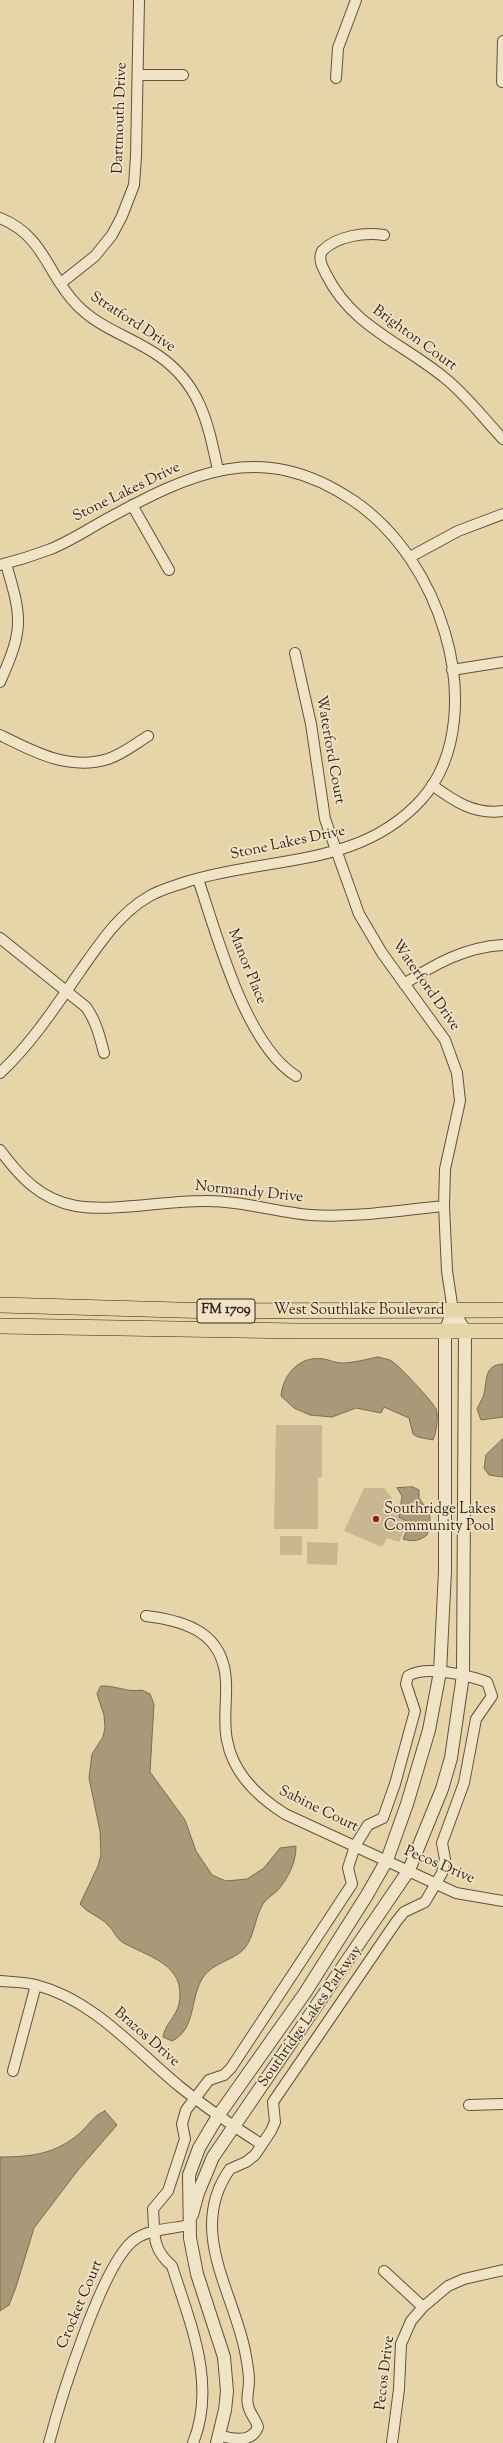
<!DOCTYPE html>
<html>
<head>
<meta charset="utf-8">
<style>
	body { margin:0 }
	canvas { display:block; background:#e6d5a8 }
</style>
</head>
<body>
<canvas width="503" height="2443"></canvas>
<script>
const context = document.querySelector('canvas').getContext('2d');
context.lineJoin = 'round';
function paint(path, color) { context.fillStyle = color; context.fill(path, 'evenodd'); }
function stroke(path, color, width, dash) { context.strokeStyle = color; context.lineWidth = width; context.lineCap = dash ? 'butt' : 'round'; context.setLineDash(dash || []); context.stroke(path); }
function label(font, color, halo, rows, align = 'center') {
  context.font = font + ' "Sorts Mill Goudy",serif'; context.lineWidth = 3.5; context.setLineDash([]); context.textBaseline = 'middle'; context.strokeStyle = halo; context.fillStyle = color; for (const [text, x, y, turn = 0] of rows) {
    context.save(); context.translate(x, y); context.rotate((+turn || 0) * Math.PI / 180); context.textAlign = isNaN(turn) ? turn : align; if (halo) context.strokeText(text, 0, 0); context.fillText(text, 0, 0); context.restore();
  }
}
paint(new Path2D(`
	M276,1425H322V1477L318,1478V1529H274Z
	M364,1488H384L391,1497L399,1517L408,1522L399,1542L387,1538L382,1547L344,1531Z
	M280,1536H302V1555H280Z
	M307,1542L338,1543L337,1565L307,1564Z`), '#c8b790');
const water = new Path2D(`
	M378,1357C382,1358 387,1359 390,1360C398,1364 433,1402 436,1409C439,1417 436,1433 433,1440L418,1437L413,1434L409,1418L384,1407L381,1413L356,1408L332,1417L310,1415L294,1408L281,1396C283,1374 300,1355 324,1359C330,1360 335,1363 342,1363C354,1363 367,1359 378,1357Z
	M503,1364V1417L481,1420L477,1409C479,1405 481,1401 483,1397C488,1383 482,1365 503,1364Z
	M503,1439V1477L489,1475L484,1468L486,1455Z
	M413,1487L419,1490V1498C430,1514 433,1514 427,1535C419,1541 414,1542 403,1539L410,1523L399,1517L402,1496L397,1488Z
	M101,1686C116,1685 127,1693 142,1690L150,1694L154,1704L150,1772L185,1820L196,1851L212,1875L226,1881L247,1879L264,1868L280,1848L296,1846C296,1862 289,1877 278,1890C273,1895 267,1898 263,1904C254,1919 255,1936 244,1949C234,1960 213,1963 204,1976C189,1997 197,2029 172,2041L163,2037C165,2024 176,2017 179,2004C187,1964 148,1957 122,1942C116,1938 114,1931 109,1926C100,1916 88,1914 80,1904L98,1866L101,1855L100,1831L89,1778L92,1754L103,1737L105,1728L104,1715L97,1694Z
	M105,2111L117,2125L78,2170L34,2228L16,2287L9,2305L0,2311V2157C31,2157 56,2154 80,2133C89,2125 94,2115 105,2111Z`);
paint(water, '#aa9978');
stroke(water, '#7c6a53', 1);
const minor = new Path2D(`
	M138,75H183
	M336,78L338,48L356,0
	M502,82L503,41
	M0,218C45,236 47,275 77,305C100,329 132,337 159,356C201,385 208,424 218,470
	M384,235C364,232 337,236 322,251C318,259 322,266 326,274C352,327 403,343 446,379C467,396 484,419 503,439
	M61,283L95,256L112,235L122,216L134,185L136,156L139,0
	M132,505L169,570
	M410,557L458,531L503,514
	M0,565C16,561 32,556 48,550C67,543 85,531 103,521C191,473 261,438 354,501C399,532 430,582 445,633C461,687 461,756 421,800C359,868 270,856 189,881C175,886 161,889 148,897C119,914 100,943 81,970C56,1006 32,1043 0,1073
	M295,653L311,724L325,819L359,914L382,953L445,1040L457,1073L460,1101L445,1169L444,1206L447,1271L453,1311
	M452,670L503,662
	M0,682C24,629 22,618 6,564
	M0,735C34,752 69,771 108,759C123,754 135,744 148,736
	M432,785C454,801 474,815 503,811
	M198,879C217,935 245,1044 296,1076
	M0,938L86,1007C96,1021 100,1037 104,1053
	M404,984C435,964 465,947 503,945
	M0,1150C20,1177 41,1200 76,1206C114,1212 163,1201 203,1201C239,1200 275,1212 311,1215C354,1218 400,1210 444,1206
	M146,1616C187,1621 224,1633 226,1682C227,1701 223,1721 227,1740C233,1774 258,1797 285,1814L456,1893L503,1901
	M0,1981C12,1982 25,1982 36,1985C94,2000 135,2050 179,2086C205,2107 233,2126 261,2144
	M13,2071L36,1985
	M469,2105L503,2104
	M384,2271L423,2307
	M49,2443C60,2401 102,2264 134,2240C148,2229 172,2229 189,2225
	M193,2443C217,2384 190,2323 172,2266C151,2248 155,2234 153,2209L168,2191L185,2139L182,2124L186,2110L209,2080L224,2075L231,2068L352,1884L348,1868L355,1846L368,1825L383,1818L395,1784L415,1711L406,1684L408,1676C426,1665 467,1675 487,1682L492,1696L476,1719L464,1783L442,1843L445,1859L442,1873L425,1902L404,1912L396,1922L273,2102L275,2122L271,2131L255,2155L246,2162L230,2169C187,2229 233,2291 245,2351C247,2361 249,2372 249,2381C249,2389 246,2398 248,2405C249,2413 256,2419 258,2427C252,2443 234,2440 219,2435
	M392,2443L399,2389L401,2344L411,2321L423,2307L448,2286L464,2279L503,2270`);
const tertiary = new Path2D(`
	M192,2215L198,2193L213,2157L409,1870L442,1789L451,1758L463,1675L465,1331L453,1311
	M217,2443L225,2410L227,2391L224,2357L197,2274L190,2238L189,2175L199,2148L218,2116L305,1993L367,1895L387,1860L407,1804L429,1730L440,1672L445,1571V1332L453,1311`);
const primary = new Path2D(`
	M0,1305L214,1311L503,1310
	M0,1326L298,1331H503`);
stroke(minor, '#63503e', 12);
stroke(tertiary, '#63503e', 14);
stroke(primary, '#37241b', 16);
stroke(minor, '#efe4c6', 10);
stroke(tertiary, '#efe4c6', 12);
stroke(primary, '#e6d5a8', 15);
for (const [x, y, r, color] of [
	[376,1519,4,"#8f2418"]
]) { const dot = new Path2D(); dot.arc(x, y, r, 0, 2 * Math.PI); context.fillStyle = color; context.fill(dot); stroke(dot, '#efe4c6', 1.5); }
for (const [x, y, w] of [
	[226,1311,58]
]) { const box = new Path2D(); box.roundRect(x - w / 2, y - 12, w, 24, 3); context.fillStyle = '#efe4c6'; context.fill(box); stroke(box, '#37241b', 1); }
label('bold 14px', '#37241b', null, [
	["FM 1709",226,1311]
]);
label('15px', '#37241b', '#efe4c6', [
	["Dartmouth Drive",121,118,-88],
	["Stratford Drive",132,323,33],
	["Brighton Court",414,339,36],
	["Stone Lakes Drive",127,493,-26],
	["Waterford Court",329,750,80],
	["Stone Lakes Drive",288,844,-12],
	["Manor Place",246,967,68],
	["Waterford Drive",425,986,55],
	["Normandy Drive",249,1193,6],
	["West Southlake Boulevard",359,1311],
	["Sabine Court",318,1810,26],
	["Pecos Drive",439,1866,23],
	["Southridge Lakes Parkway",311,2017,-55],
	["Brazos Drive",146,2038,41],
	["Crocket Court",81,2305,-67],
	["Pecos Drive",386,2373,-83]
]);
label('15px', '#37241b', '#efe4c6', [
	["Southridge Lakes",384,1510],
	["Community Pool",384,1527]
], 'left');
</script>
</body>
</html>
